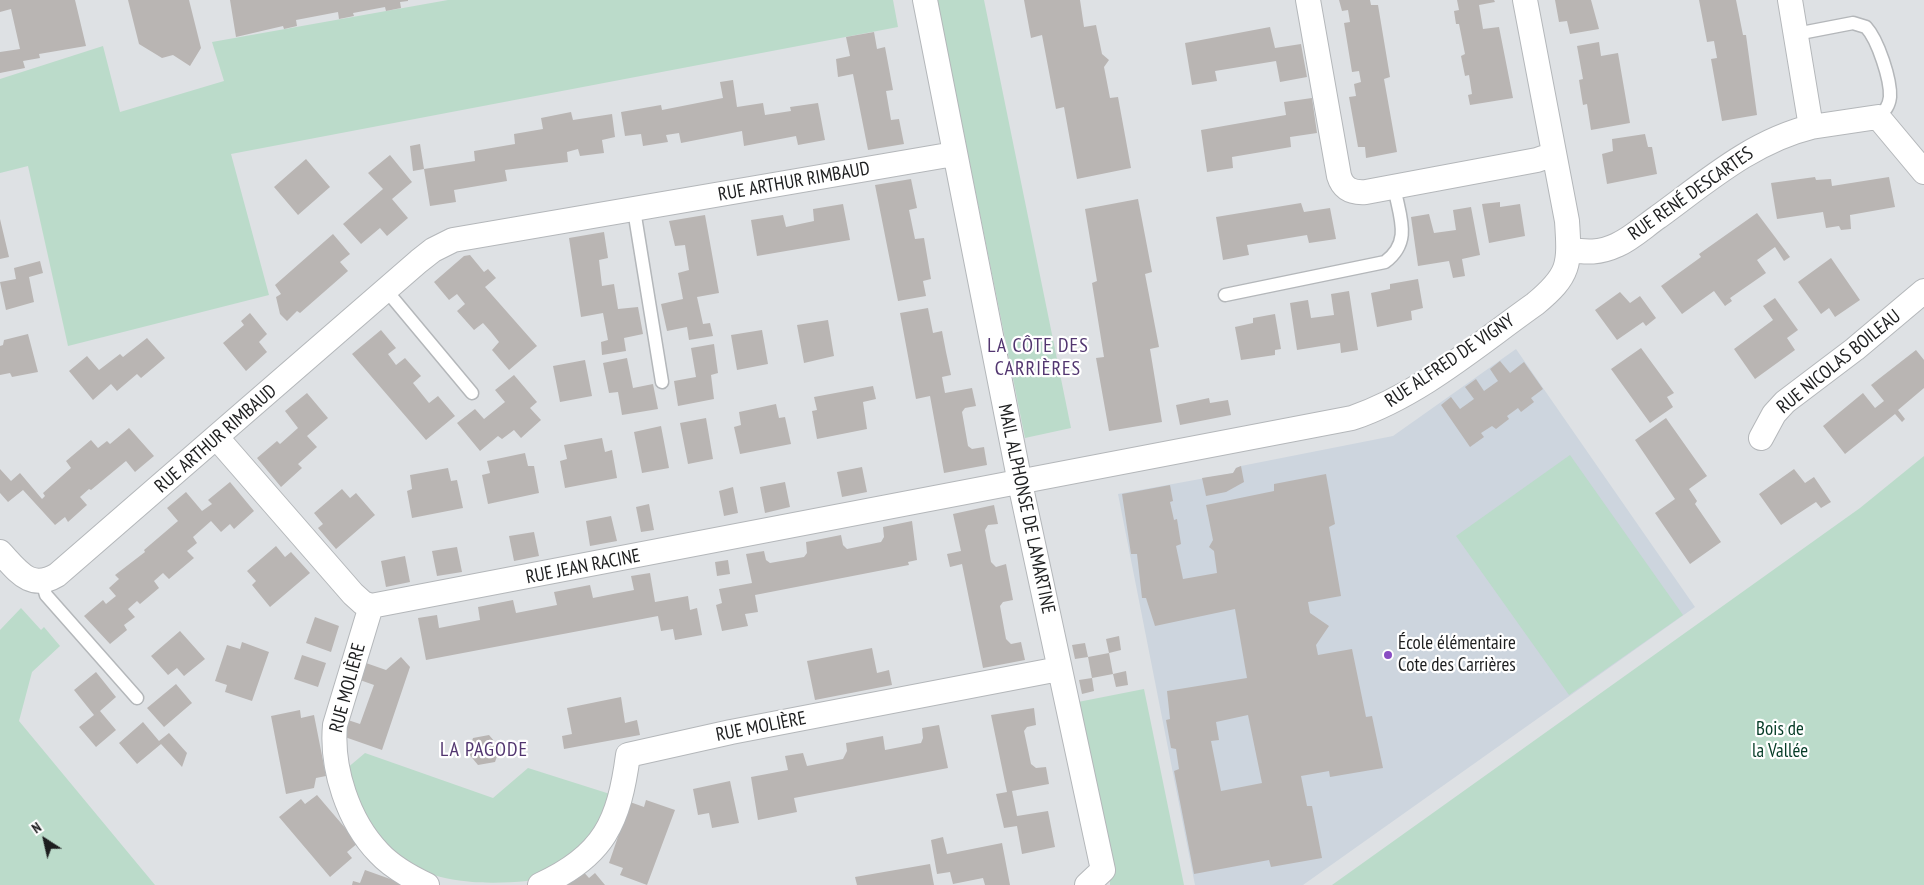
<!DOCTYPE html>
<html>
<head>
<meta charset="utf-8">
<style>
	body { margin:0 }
	#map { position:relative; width:1924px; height:885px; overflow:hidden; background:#dee1e4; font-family:"PT Sans Narrow",sans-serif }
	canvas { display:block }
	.north { position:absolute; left:20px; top:815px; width:50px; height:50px; -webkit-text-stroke:4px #fff; paint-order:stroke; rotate:325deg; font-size:14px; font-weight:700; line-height:20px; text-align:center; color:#1d1e1f }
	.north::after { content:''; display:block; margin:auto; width:18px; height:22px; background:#1d1e1f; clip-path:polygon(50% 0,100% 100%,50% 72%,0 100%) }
</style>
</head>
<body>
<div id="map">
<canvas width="1924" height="885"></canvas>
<div class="north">N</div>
</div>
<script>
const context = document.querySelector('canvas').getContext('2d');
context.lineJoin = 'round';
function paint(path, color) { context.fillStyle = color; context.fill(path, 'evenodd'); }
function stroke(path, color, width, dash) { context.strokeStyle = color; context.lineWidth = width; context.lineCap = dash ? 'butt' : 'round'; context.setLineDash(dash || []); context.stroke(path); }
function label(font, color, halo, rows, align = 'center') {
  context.font = font + ' "PT Sans Narrow",sans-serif'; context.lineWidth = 4.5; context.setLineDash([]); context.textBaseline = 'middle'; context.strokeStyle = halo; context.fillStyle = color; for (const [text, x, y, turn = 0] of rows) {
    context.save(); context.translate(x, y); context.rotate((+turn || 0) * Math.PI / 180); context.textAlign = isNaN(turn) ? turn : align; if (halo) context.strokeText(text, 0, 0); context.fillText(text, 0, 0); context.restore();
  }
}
paint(new Path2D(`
	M1516,349L1695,607L1303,885H1195L1118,494L1233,473L1236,468L1241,466L1393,436Z`), '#cdd5de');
paint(new Path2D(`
	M448,0H893L898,27L231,154L269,295L68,346L28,166L0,173V79L103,46L120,112L224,81L212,42Z
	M937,0H984L1071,428L1025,438Z
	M1570,455L1683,615L1569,695L1456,536Z
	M1924,456V885H1332L1860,508Z
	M21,608L41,630L44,627L60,646L32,672L19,721L155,885H0V630Z
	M1144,689L1184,885H1110V873L1078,702Z
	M365,753L493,798L528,768L610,794C605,823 590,841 567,858C555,867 542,877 527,881C483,885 429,884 394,854C368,831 359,800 346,769Z`), '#bbdbca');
paint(new Path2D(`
	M0,0H75L86,46L39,54L40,58L23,61L25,68L0,73V52L20,49L11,9L0,12Z
	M128,0H189L201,48L190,66L173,55L162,58L139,44Z
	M230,0H408V1L400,2L401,8L386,11L385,7L353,13L354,16L339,19L338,12L296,20L297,26L284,29L283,26L236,37Z
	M1024,0H1080L1084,27L1096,25L1102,54L1109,60L1104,67L1110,98L1118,97L1131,168L1077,179L1064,107L1056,109L1042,35L1031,38Z
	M1339,0H1370L1371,5H1378L1390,77L1384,79L1397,152L1366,158L1365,147H1358L1349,97L1356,96L1354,84L1361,82L1359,71L1352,72L1344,23L1350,22L1348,10L1342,11Z
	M1457,0H1494L1495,2L1479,5L1483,29L1499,27L1513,98L1470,105L1468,95L1472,94L1469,75L1465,76L1461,56L1465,54L1459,24H1456L1454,11L1459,10Z
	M1555,0H1591L1599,29L1570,34L1567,21L1559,22Z
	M1699,0H1736L1743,35H1746L1757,115L1722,121L1711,59L1717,58L1714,41L1707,42Z
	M1270,27L1275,48L1301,44L1307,77L1280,82L1276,61L1215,71L1217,81L1192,85L1185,43Z
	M874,32L877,49L885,47L893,90L886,91L891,120L899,119L904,144L868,150L853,74L838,77L836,59L850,56L846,37Z
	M1599,42L1601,56L1618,53L1630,123L1591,130L1587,104L1583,105L1581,93L1579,80L1583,79L1577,46Z
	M733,80L737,107L763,103L765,115L791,111L790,107L818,103L825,140L798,145L796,136L744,146L742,131L681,143L679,133L666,135L668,142L643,146L641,134L625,136L621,112L661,105L662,110L723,98L720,82Z
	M1312,98L1317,133L1290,137L1291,147L1232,157L1233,168L1207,172L1201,130L1286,115L1284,102Z
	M571,112L573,120L612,114L615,137L602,140L604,153L580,156L578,149L567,152L568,162L505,170L507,181L454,190L456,202L430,206L424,169L475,161L474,151L515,144L514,134L543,129L541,118Z
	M1645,134L1648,147H1652L1657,174L1607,184L1602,154L1613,151L1612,139Z
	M420,144L424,169L413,171L410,146Z
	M390,155L412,182L392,199L408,218L387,236L380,228L361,244L343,224L383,189L368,173Z
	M306,159L330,187L298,215L274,187Z
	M1815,177L1816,180L1831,179L1832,186L1889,177L1895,207L1850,215L1851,229L1841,230L1839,226L1826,228L1823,212L1777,219L1771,183Z
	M911,179L917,208L909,210L915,239L924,238L931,279L923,281L926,296L898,301L875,185Z
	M1138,199L1152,272L1145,274L1159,347L1150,349L1162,422L1109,431L1096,358L1104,357L1092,283L1097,281L1085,209Z
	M1500,202V207L1520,204L1525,236L1489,243L1482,204Z
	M1301,203L1304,212L1330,208L1336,239L1309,243L1307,235L1247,245L1249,255L1223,260L1216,217Z
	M843,204L850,240L757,256L751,220L783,215L786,227L814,221L813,209Z
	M1471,207L1480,255L1462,259L1465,276L1453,278L1449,261L1418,266L1411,217L1429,214L1434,233L1456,230L1453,210Z
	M1757,213L1790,257L1784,261L1775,247L1757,260L1766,273L1730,298L1732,301L1725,306L1714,291L1682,314L1661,286L1701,257L1699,254Z
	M705,215L719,293L697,297L703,324L710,323L713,336L689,340L687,327L667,331L661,304L683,299L678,273L689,270L685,245L675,246L669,221Z
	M0,219L9,257L0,259Z
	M604,232L608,258L599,260L602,286L614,284L618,309L638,307L643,334L624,338L626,351L602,355L601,342L608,340L603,313L581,317L569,238Z
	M333,234L350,254L340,262L348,271L300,313L297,311L287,321L280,314L276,297L281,294L275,285Z
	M470,255L484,272L488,269L496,278L485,287L537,346L509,370L492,350L499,342L491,332L483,323L474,330L457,311L465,304L457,294L449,300L434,282L464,256Z
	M1831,258L1860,300L1835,317L1829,308L1821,314L1798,282Z
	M40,261L43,273L29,277L34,302L6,310L0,282L16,279L14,268Z
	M1418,279L1423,308L1411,311L1412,320L1377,327L1371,293L1390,289V284Z
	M1349,291L1358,350L1341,353L1340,343L1297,350L1290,303L1308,300L1311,318L1334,315L1331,294Z
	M1620,292L1630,303L1640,296L1656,318L1646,326L1643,322L1617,340L1595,310Z
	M1775,298L1798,330L1787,338L1795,350L1755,379L1734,349L1773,320L1763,306Z
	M928,308L933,333L942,331L946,352L951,375L942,377L945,393L972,388L976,406L965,408L962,412L968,446L972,449L984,447L987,465L944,473L930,396L916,399L900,313Z
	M250,313L267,334L259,342L267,352L246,371L223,343L244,325L241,321Z
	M1275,314L1281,349L1275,350V355L1241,360L1235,327L1253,323V318Z
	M828,320L834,356L804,363L797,325Z
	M381,330L396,348L388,354L396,365L405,358L421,376L413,383L429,403L438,396L455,416L426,440L352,354Z
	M762,330L768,364L737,370L731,335Z
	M28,334L38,372L12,377L10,373L0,375V346L3,345L4,340Z
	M147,338L165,358L141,378L137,374L117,391L111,384L93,400L69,371L87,356L99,370L120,354L123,357Z
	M714,344L718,373L711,375L714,399L678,406L674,381L696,377L691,348Z
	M1641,348L1674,393L1667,397L1673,407L1650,423L1611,369Z
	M1916,350L1924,360V388L1898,410L1905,419L1902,422L1895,414L1845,454L1823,426L1863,393L1875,408L1884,401L1871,385Z
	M627,358L633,388L653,384L658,409L622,415L618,392L609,393L603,363Z
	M585,360L592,396L560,402L553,366Z
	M1500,361L1510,373L1524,362L1543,389L1531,398L1534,402L1521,412L1518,408L1507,416L1509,419L1496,429L1492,426L1481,433L1484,437L1470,447L1441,405L1451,397L1460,409L1474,399L1465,387L1476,379L1484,391L1498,381L1490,369Z
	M514,375L537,402L530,408L541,420L521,438L514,430L502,439L498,436L480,451L457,423L475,409L484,419L505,402L495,390Z
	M873,386L876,399L863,402L867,429L817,439L812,411L817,410L814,397Z
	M307,393L328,418L307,436L317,447L298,464L302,468L281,487L257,458L277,441L280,444L298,428L285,411Z
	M1209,398L1210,403L1228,400L1231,415L1180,425L1176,405Z
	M776,404L779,418L785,417L791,444L740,454L734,427L741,425L739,412Z
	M706,418L713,459L688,464L680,423Z
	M1666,418L1707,476L1689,489L1697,501L1695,504L1721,542L1690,564L1655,513L1675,499L1635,440Z
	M661,426L669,468L642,473L634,432Z
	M129,428L154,456L135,472L126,461L91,490L89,489L80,497L87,505L68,522L65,517L55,525L23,490L8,502L0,493V469L11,481L20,473L42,499L45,496L43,493L71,468L66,461L91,440L98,448L107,441L110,444Z
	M602,438L605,452L612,450L617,478L565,488L560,461L567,459L564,445Z
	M525,453L528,466H534L539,493L488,504L482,475L490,473L487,461Z
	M1241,466L1244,482L1226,492L1206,496L1202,478L1233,473L1236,468Z
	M862,467L867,492L842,497L837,472Z
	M448,468L451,481L457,480L463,508L412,518L407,491L412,489L410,475Z
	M1794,469L1805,483L1814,477L1831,502L1821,508L1816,502L1781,525L1759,494Z
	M1326,474L1335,524L1329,527L1341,596L1308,602L1310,613L1329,626L1316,645L1318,655L1352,649L1366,717L1372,716L1383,768L1330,777L1329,771L1301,776L1307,806H1312L1322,858L1271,867L1269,860L1194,874L1174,771L1179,769L1176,749L1171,748L1166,720L1170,719L1167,691L1247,678L1235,609L1155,626L1146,598H1142L1137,554H1131L1122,494L1170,485L1173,501L1170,502L1174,520L1177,519L1181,544L1176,546L1183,579L1217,573L1214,551L1209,547L1213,540L1206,505L1274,491V484ZM1248,715L1262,783L1221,791L1211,741L1219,740L1216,722Z
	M230,482L254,511L234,529L230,524L221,532L211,521L193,537L197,543L187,551L194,558L169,579L163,573L154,581L159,588L140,604L137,601L128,609L135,617L124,625L127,630L110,644L84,616L103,600L106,604L116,596L109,588L119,579L115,575L145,552L144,550L178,521L167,508L186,492L202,511L212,504L208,500Z
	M785,482L790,507L765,513L760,487Z
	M733,487L738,513L724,516L719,491Z
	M342,489L350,498L356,493L375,515L336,549L318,528L323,524L314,513Z
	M649,504L654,530L641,532L636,507Z
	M994,505L998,524L988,525L985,530L991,562L996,567L1006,564L1013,600L1003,602L1000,606L1006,639L1011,644L1021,642L1025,660L983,668L962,564L950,567L947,554L961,551L953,514Z
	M611,516L617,541L590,546L586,521Z
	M912,521L917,560L908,562L909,565L755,595L758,612L745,614L748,626L722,631L716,605L722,603L719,589L752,583L746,554L764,551L766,560L770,563L804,557L807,553L806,542L841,535L843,545L847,549L881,542L884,537L883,527Z
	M534,532L539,556L514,561L509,536Z
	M276,546L285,557L291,552L310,573L270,607L252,585L256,581L247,571Z
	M457,547L462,572L437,576L432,551Z
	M405,556L410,582L386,587L381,561Z
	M728,560L730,574L717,576L715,562Z
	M650,573L655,602L688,596L690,610L697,608L702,635L675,640L673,629L661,631L658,616L426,660L418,618L437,615L439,628L480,620L478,607L513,600L516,613L557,605L554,592L590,585L593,598L613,594L634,590L631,576Z
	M315,617L339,626L331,652L306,643Z
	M180,631L205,659L184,676L177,668L168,675L151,656Z
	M1119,636L1121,650L1109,653L1113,674L1126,671L1128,685L1116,687L1113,674L1092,678L1088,657L1075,659L1072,645L1085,643L1088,657L1109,653L1106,639Z
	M242,642L269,652L252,701L225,692L227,685L215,681L227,645L240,649Z
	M872,648L877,673L889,670L892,685L815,700L807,661Z
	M302,655L326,663L318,687L294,679Z
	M401,657L410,667L382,750L342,736L348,720L360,724L374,685L360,680L366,663L386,670Z
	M96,672L116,697L100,711L116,730L96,747L79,727L94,715L74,690Z
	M1092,678L1094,691L1082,694L1079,680Z
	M176,684L192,703L164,727L147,708Z
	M621,697L625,723L637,720L640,735L564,749L562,736L572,734L567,708Z
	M1034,708L1036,725L1027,727L1024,731L1031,764L1036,768L1046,767L1049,784L1012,791L1017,816L1048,811L1055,847L1022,854L1017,826L1004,828L996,794L1007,792L991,715Z
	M300,710L301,718L314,715L326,776L316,778L314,788L286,794L271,716Z
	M143,722L159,741L169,733L187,753L182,767L161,744L137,764L119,743Z
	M939,725L948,768L794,798L797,812L758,820L751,777L788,770L785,756L803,753L807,766L843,759L847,751L846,743L883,736L885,750L921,743L923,738L922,728Z
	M489,735L500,748L495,762L478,765L468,753L473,738Z
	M730,781L739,823L712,828L709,813L698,815L693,789Z
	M317,795L358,843L347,852L352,858L330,877L279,817L301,799L305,804Z
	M646,800L675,810L647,885L620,875L623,868L609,863L630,802L644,807Z
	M943,837L947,854L1002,843L1010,885H985L983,878L953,884L950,872L937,874L931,840Z
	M930,864L934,885H857L855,877Z
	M580,868L589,878L595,873L605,885H560Z
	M365,870L407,885H352L353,881L360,883Z`), '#b9b5b3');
const lane = new Path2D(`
	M1796,34L1853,23L1866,27C1878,40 1891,80 1890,97C1889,106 1885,111 1878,117
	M634,210L662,382
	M386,290L472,393
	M1225,295L1385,262C1413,241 1399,216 1394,186
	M42,582L46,595L137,698`);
const street = new Path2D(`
	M925,0L1020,483L1103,870L1087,885
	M1308,0L1339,176C1343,189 1352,193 1366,192L1537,160L1554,154
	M1811,127L1878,117L1924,172
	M1569,249C1586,253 1600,253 1617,245C1631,239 1645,226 1658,217C1706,182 1753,141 1811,127L1790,0
	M217,438L353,594L363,603L371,606L1352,418C1420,395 1477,345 1535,304C1570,275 1570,265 1567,221L1525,0
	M1761,438L1774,414L1785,402L1855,349L1924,291
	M0,552C18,571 30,591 57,575L419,261L433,250L453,240L954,154
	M371,606L335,725C331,768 348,821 379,853C392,867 410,877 427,885
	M540,885C604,856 619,822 628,755L731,732L1059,669`);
stroke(lane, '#b4b7ba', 15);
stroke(street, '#b4b7ba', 26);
stroke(lane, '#fff', 12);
stroke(street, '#fff', 24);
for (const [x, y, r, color] of [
	[1388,655,5,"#894dc3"]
]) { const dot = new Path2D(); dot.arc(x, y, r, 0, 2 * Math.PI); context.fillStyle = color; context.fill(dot); stroke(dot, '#fff', 2); }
label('19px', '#1d1e1f', '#fff', [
	["RUE ARTHUR RIMBAUD",794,182,-10],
	["RUE RENÉ DESCARTES",1691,194,-35],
	["RUE ALFRED DE VIGNY",1450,361,-34],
	["RUE NICOLAS BOILEAU",1839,362,-39],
	["RUE ARTHUR RIMBAUD",216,439,-41],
	["MAIL ALPHONSE DE LAMARTINE",1026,509,78],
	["RUE JEAN RACINE",583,567,-11],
	["RUE MOLIÈRE",348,688,-75],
	["RUE MOLIÈRE",761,727,-11]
]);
label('19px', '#1d1e1f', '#fff', [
	["École élémentaire",1398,644],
	["Cote des Carrières",1398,666]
], 'left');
label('19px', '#063c27', '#fff', [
	["Bois de",1780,730],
	["la Vallée",1780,752]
]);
context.letterSpacing = '1px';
label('20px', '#523670', '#fff', [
	["LA CÔTE DES",1038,346],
	["CARRIÈRES",1038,369],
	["LA PAGODE",484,750]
]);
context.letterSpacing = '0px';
</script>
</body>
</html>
